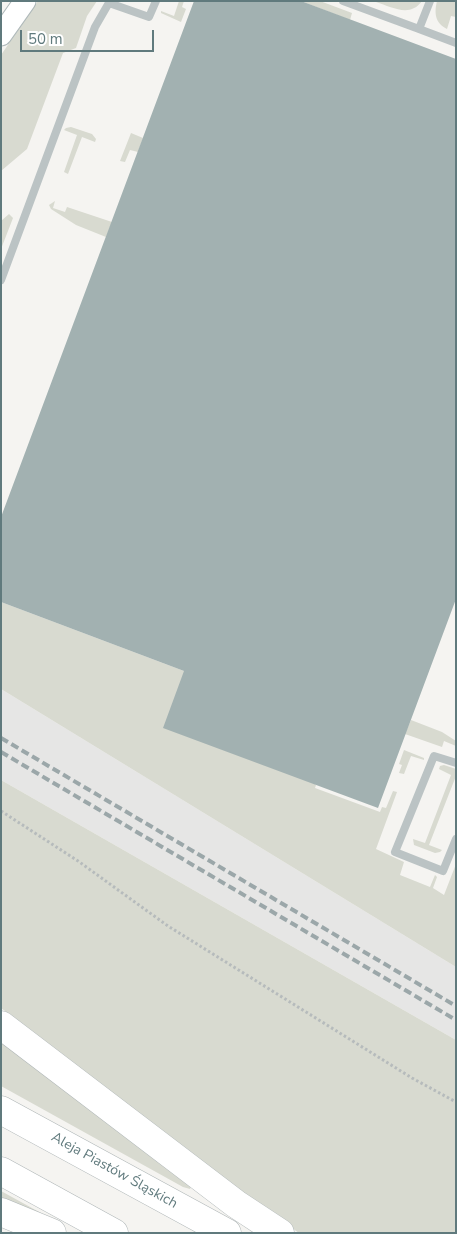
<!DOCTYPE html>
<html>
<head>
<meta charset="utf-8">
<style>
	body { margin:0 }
	#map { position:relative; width:457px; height:1234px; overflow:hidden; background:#f5f4f1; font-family:"Nunito Sans",sans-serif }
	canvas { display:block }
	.frame { position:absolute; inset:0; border:2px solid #607a7d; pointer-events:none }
	.scale { position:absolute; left:20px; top:30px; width:134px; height:22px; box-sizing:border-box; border:2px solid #607a7d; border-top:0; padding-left:6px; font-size:15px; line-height:18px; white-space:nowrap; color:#607a7d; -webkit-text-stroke:4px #fff; paint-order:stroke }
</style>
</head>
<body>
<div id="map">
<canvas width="457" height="1234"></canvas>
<div class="frame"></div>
<div class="scale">50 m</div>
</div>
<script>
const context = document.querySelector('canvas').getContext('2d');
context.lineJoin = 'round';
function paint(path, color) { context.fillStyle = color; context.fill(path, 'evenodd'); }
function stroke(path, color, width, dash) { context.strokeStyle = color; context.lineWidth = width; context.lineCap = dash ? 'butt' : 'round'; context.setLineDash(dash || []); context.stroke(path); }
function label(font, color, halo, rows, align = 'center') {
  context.font = font + ' "Nunito Sans",sans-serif'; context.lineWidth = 5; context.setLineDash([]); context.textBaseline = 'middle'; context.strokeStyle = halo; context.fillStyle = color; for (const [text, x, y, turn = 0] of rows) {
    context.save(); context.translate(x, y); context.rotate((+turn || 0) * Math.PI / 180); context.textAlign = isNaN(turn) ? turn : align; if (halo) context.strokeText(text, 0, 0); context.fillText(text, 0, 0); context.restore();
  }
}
paint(new Path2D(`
	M1,689L456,967V1040L1,780Z`), '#e6e6e5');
paint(new Path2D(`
	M38,1H97L87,16L76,48L63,53L27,149L1,171V55Z
	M179,1H184L182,7L186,9L181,22L161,13V11L174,16Z
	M301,1H320L352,13L350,20Z
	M422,1C410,18 392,7 376,2Z
	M437,1H456V17L451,16L447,29C435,23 434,13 437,1Z
	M71,127L92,134L96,139L95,142L82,137L68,174L64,172L77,135L64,130L66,128Z
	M131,133L143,138L138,152L130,150L125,162L120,161Z
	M55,201L53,208L65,212L67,207L112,222L106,237L76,225L51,209L49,205Z
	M9,214L13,218L1,249V221Z
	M1,602L184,671L316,785L315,788L380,812L382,807L386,808L393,791L397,792L376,849L404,862L400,875L430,887L435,875L437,877L433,888L444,895L456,864V967L1,689Z
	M411,720L442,732L456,741V746L444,741L442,747L405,734Z
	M404,750L424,758V760L411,756L404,774L399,773L402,765L399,764Z
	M444,765L456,769V776L429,845L442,850L440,852L435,853L414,845L413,839L425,843L451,775L439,769L440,766Z
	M1,780L456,1040V1233H299L241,1192L1,1008Z
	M1,1039L192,1184L190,1189L183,1187L1,1086Z
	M1,1191L41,1213V1216L1,1204Z`), '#d8dad0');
paint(new Path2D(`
	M194,1H301L456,59V599L378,808L163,728L184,671L1,602V517Z`), '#a2b1b1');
const secondary = new Path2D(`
	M1,35L25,1`);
const highway = new Path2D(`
	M1,1025L236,1204L280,1233
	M1,1110L227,1233
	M1,1171L114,1233
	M1,1212L52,1233`);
stroke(secondary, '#aeb8b9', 23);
stroke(highway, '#afb6b7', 29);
stroke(new Path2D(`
	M1,811L78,861L168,926L412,1078L456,1102`), '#b6bbbc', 3, [2.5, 2.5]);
stroke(new Path2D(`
	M343,1L419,29
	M430,1L419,29L456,43
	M109,3L149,17L156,1
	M1,280L95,27L110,1
	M456,763L434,756L395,852L443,871L456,839`), '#bbc3c4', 8);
stroke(secondary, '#fff', 21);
stroke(highway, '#fff', 28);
stroke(new Path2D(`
	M1,738L456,1006
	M1,752L456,1020`), '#9ba7a9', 4, [8, 4]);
label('14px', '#607a7d', '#fff', [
	["Aleja Piastów Śląskich",114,1171,29]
]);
</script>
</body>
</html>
